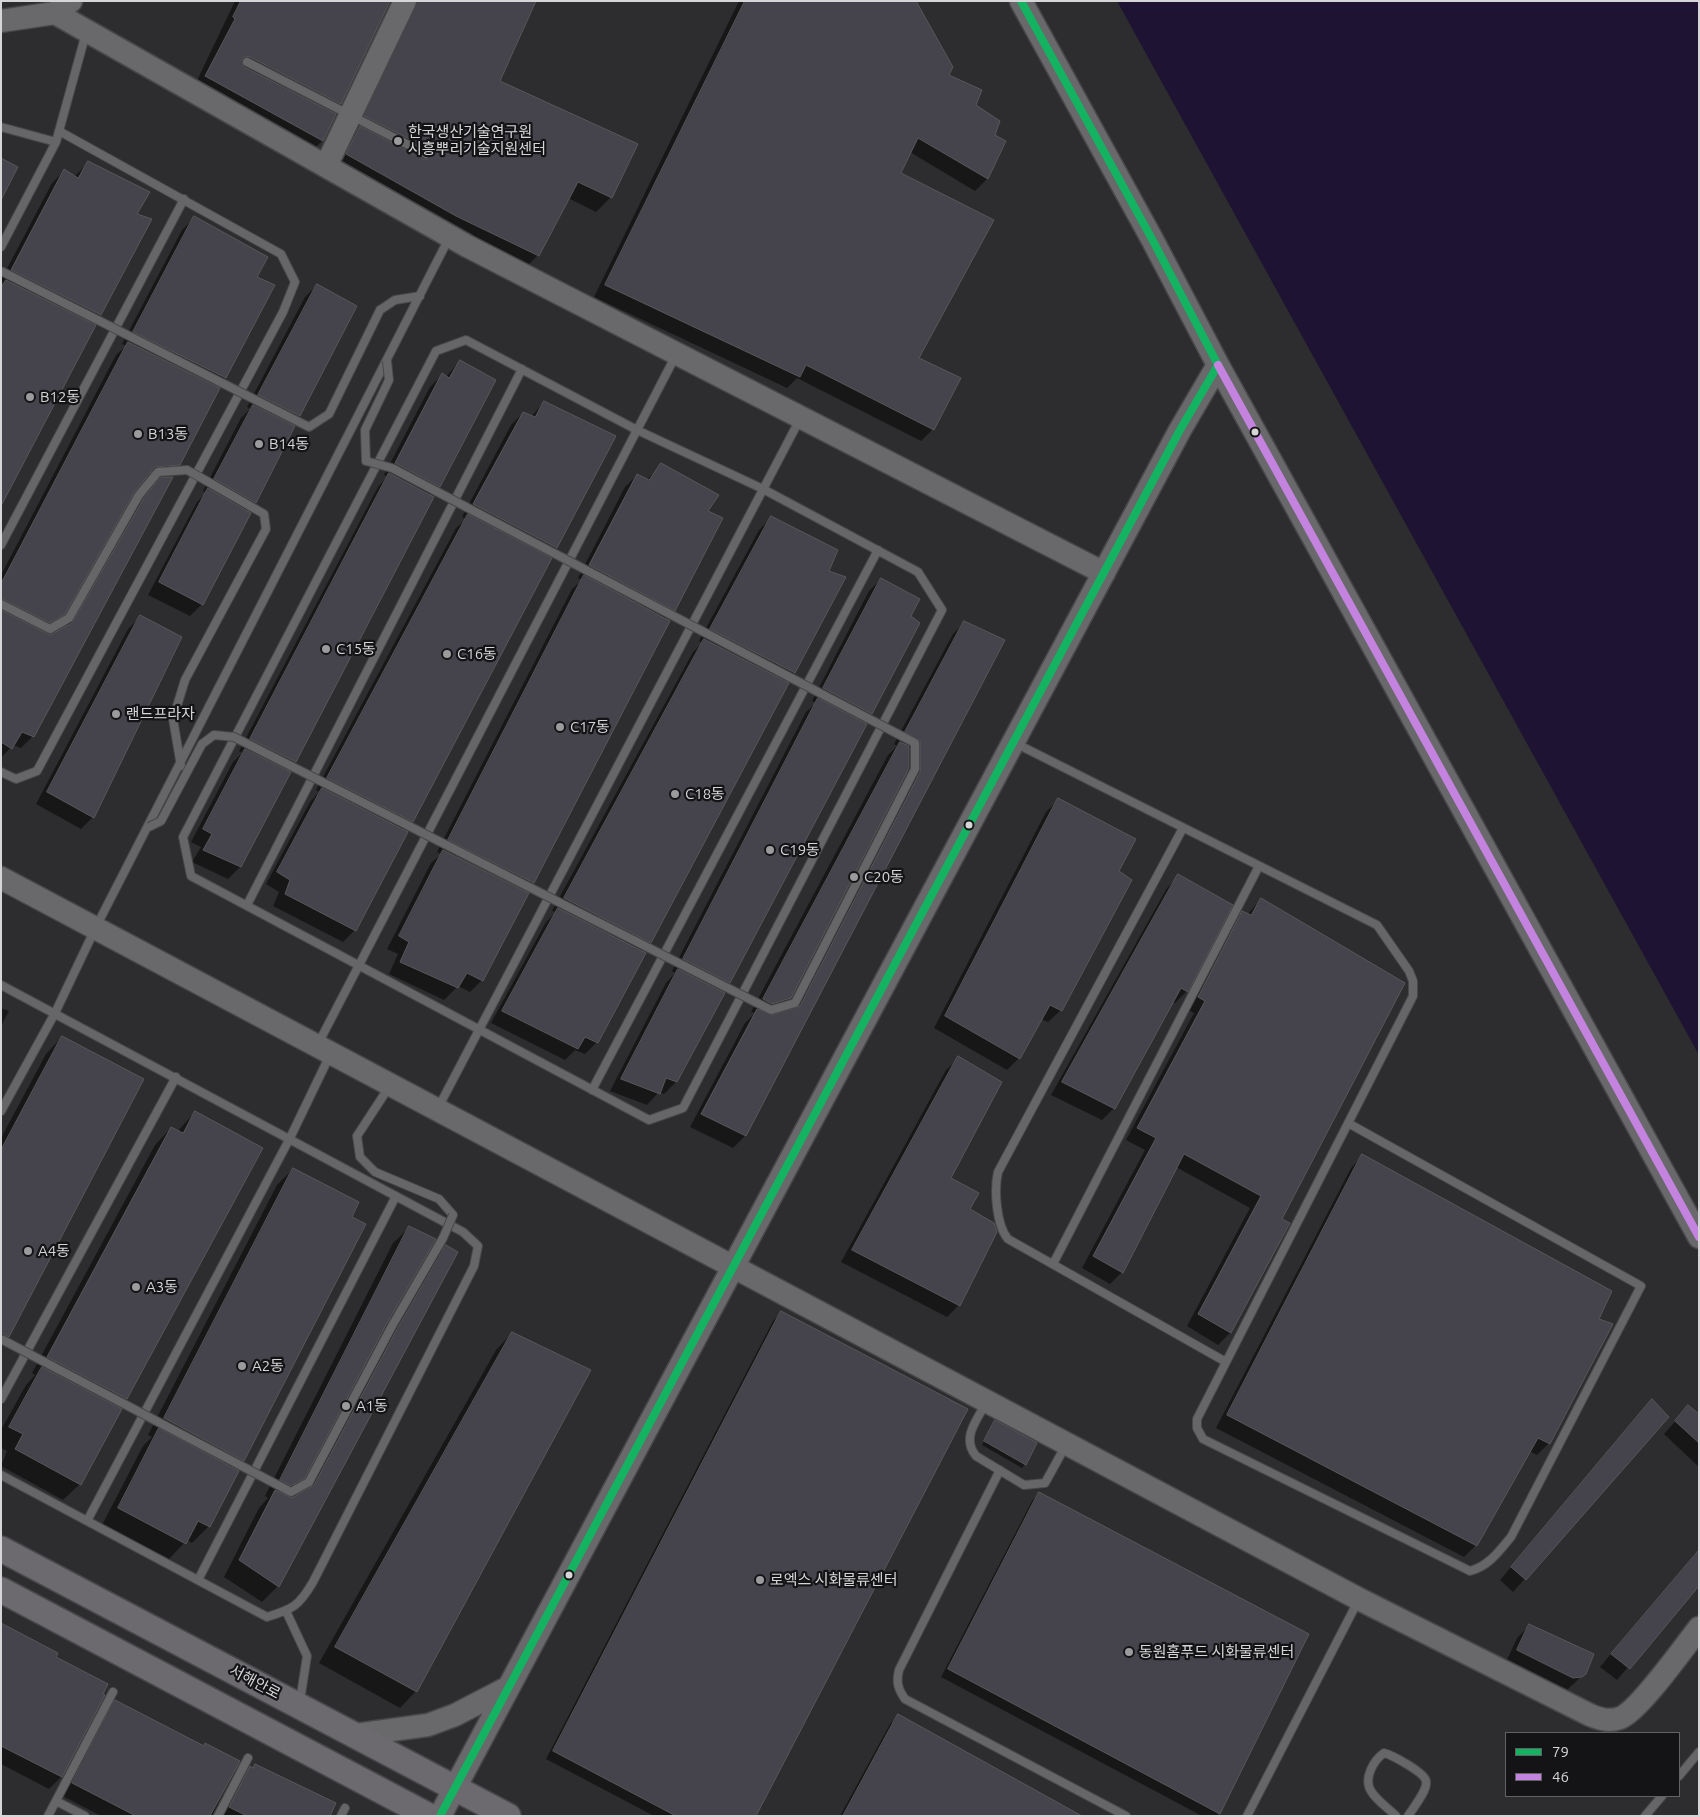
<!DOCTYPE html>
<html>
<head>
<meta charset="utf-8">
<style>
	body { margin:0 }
	#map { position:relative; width:1700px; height:1817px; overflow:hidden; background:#2d2c2e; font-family:Ubuntu,sans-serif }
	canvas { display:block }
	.frame { position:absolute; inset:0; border:2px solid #d6d5d8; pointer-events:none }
	.legend { position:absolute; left:1505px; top:1732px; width:175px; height:65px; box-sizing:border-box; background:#141416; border:1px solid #626164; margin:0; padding:6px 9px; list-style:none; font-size:15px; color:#d6d5d8 }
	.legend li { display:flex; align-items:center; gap:10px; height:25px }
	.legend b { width:25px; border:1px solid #626164 }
</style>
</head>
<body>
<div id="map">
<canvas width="1700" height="1817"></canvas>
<div class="frame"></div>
<ul class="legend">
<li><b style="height:6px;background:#13b361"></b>79</li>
<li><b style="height:6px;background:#c483df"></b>46</li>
</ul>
</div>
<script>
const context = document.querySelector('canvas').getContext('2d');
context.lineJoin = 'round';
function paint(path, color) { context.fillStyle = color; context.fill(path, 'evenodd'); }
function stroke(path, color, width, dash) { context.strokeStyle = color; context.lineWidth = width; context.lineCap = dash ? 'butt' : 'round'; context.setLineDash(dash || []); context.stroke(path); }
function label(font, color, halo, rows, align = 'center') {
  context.font = font + ' Ubuntu,"Noto Sans KR",sans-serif'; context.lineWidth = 4.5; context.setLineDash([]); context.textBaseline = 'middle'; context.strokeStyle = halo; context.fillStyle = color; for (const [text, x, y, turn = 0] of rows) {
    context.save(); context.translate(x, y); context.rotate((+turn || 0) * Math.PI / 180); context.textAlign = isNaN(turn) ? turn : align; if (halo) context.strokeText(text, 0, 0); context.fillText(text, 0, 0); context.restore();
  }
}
paint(new Path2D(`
	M1117,1H1699V1055Z`), '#1e1332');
paint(new Path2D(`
	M235,1H535L498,81L611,197L596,212L568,198L538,255L523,270L332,169L345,142L355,133L351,131L395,3L388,4L340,103L331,113L322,141L308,155L192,91Z
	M739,1H915L948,76L974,106L993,136L1005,141L987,179L975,191L910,152L899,174L918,358L933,429L921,441L797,378L787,388L594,297Z
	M88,163L135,215L150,219L100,315L91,324L1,503V286L4,284L1,280L52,183L64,171L74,177Z
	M194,218L256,278L274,286L225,378L215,387L179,464L164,478L33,736L21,748L13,745L1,758V575L116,355L126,346L122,344L182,230ZM163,477L132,512L65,629L53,635L41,632L51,626L64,613L133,491L144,479Z
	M317,285L299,416L290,425L255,502L245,511L202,604L190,616L148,595L197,502L206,493L203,491L241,418L250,409L247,407L305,297Z
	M460,361L439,486L429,495L295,761L285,771L289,773L240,867L228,879L192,862L201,847L191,842L233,762L242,753L239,751L378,487L387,477L384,475L430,387L442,375L446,377Z
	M544,402L614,437L556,548L547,557L412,821L403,830L355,930L343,942L273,906L279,892L266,884L310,802L319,792L316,790L456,528L466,519L462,517L511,425L523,413L531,417Z
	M662,464L706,512L674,610L665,619L533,882L523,892L482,980L470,992L458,986L444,1000L389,974L398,954L387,949L431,863L441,854L437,852L572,589L582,580L578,578L625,487L637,475L647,480Z
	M771,518L827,572L844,578L794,673L784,682L650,942L641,951L597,1042L585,1054L575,1050L565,1060L491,1023L546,922L556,912L552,911L693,652L702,643L699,641L759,530Z
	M881,579L909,616L871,713L862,723L729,982L720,992L676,1082L664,1094L659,1092L647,1105L610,1091L666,983L675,973L672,971L806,712L816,703L812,701L869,591Z
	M140,617L93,817L81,829L36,804L128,629Z
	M965,622L1003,641L745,1136L733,1148L690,1127L745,1023L755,1013L751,1012L888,755L897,746L894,744L953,634ZM908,767V785L793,1009L772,1017L765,1014L778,1010L790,998Z
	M1058,800L1117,871L1061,1010L1048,1022L1041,1019L1019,1058L1007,1070L934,1028L1046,812Z
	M1179,876L1187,991L1175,1003L1172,1001L1114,1108L1102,1120L1051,1095L1167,888Z
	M1261,899L1281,1219L1288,1224L1230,1333L1218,1345L1187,1326L1250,1208L1176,1167L1122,1272L1110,1284L1082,1268L1145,1150L1126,1140L1194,1013L1186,1009L1230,924L1243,912L1247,915Z
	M1,1008L9,1011L1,1026Z
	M62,1037L8,1336L1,1343V1138L46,1054Z
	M959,1058L949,1178L968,1209L959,1305L947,1317L841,1262L946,1070Z
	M195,1112L126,1398L117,1408L80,1484L63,1500L1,1466L7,1451L1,1448V1430L26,1385L35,1375L32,1373L155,1145L171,1128L177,1132Z
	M1363,1155L1597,1320L1549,1443L1537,1455L1529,1451L1476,1545L1464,1557L1216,1428L1351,1168Z
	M293,1169L243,1460L233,1469L237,1471L209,1526L192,1543L187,1540L169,1559L102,1525L143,1446L152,1437L148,1435L277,1185Z
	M410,1227L386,1323L304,1477L284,1496L292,1499L303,1492L381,1346L430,1262L446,1246L278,1586L262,1602L224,1577L259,1508L268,1498L265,1496L393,1243Z
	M781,1313L755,1816H654L546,1759L773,1321Z
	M512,1333L416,1691L400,1708L319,1663L496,1350Z
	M1652,1401L1668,1417L1513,1592L1500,1580Z
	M1688,1407L1699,1416V1467L1664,1434Z
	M995,1422L1025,1464L1022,1468L982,1445Z
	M1039,1493L1219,1813L1216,1816H1202L941,1677L1032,1501Z
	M1699,1549V1584L1617,1680L1600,1667Z
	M1,1625L104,1695L61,1777L49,1789L1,1764Z
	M1529,1626L1585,1673L1568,1689H1560L1506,1662L1517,1638Z
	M115,1702L203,1747L238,1762L212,1816H101L61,1795L103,1714Z
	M898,1716L1077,1816H840L890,1724Z
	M250,1768L329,1814L331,1816H220L238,1780Z`), '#0007');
const building = new Path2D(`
	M241,1H390L341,104L250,57H244L242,60L244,67L336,114L323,141L205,76L235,19L233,17Z
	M418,1H536L500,81L638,144L612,198L578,182L539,256L456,216L346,154L360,126L423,159H429L431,156L429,149L364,116Z
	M745,1H916L953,67L949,75L982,90L976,105L1000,121L995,135L1006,141L988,179L918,138L901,173L994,220L919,358L961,378L934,430L806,365L800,377L605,285Z
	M1,158L18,167L1,200Z
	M88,161L150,192L137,214L152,219L101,315L11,270L64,169L78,178Z
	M194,216L268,257L257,277L275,285L226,378L133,332Z
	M6,280L96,325L1,506V289Z
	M317,284L357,306L300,416L258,395Z
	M128,342L220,388L180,465L155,467L135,491L65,614L50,623L1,598V584Z
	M460,360L496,380L440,487L395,463L442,373L449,378Z
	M544,401L616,436L557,548L473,504L523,412L535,417Z
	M253,405L295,426L256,503L214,479Z
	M661,463L719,495L708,511L723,518L675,611L589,565L637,474L649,480Z
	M389,473L434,497L296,762L250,739Z
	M161,477H173L34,737L22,732L12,749L1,742V610L50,635L72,623L144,498Z
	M208,488L251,513L203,605L159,582Z
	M468,514L552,558L413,822L327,778Z
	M771,516L838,550L829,571L846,577L795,673L710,629Z
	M584,575L670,621L534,883L448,840Z
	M881,578L920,599L911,616L920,623L872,714L823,688Z
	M140,615L182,637L94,818L47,792Z
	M964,621L1005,640L746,1136L701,1114L757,1009L772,1015L800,1006L920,772V741L905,732Z
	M704,639L789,683L651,943L564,898Z
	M818,698L867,724L730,983L683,959Z
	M900,742L909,746V768L791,998L772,1004L763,999Z
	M245,749L291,772L241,867L203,850L212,834L203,829Z
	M322,788L408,832L356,931L285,894L290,880L277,872Z
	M1058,798L1136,839L1119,871L1132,880L1062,1011L1050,1005L1020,1059L945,1016Z
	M443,850L529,893L483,981L467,973L458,988L400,962L409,942L399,936Z
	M1178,874L1233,905L1188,992L1181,988L1115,1109L1062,1082Z
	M1261,898L1405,983L1282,1219L1290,1223L1231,1333L1198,1314L1261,1196L1184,1154L1123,1273L1093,1256L1156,1138L1137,1128L1205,1001L1198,997L1242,911L1251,915Z
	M558,908L646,953L598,1043L585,1037L578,1049L502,1011Z
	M678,969L725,993L677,1082L666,1078L660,1094L621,1079Z
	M62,1036L144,1079L9,1337L1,1333V1150Z
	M958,1056L1002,1082L951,1178L979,1193L970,1209L994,1223L997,1232L960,1306L852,1250Z
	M195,1111L263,1148L127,1399L47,1357L171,1127L183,1133Z
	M1362,1154L1612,1291L1599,1319L1613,1324L1550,1444L1538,1438L1477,1546L1227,1415Z
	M293,1168L359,1202L352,1217L366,1224L244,1461L164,1418Z
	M409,1226L436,1239L387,1323L305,1478L291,1486L280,1480Z
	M446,1245L458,1252L279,1587L239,1560L275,1490L292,1498L314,1485L397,1329Z
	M781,1311L968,1409L756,1816H676L553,1751Z
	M512,1332L591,1370L417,1692L335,1647Z
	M42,1367L122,1409L81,1485L15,1449L23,1434L9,1427Z
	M1652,1399L1669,1417L1526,1580L1511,1567Z
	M1688,1405L1699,1414V1443L1675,1421Z
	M995,1420L1037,1443L1026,1465L984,1441Z
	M159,1428L239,1471L210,1527L198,1521L186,1544L118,1508Z
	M1039,1492L1309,1634L1220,1814L948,1669Z
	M1699,1550V1586L1630,1669L1611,1654Z
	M1,1623L58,1653L56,1657L108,1684L103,1694L105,1695L62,1777L1,1746Z
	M1529,1624L1594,1654L1586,1674L1582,1677L1573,1678L1517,1650Z
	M115,1700L204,1746L205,1743L240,1761L210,1816H136L72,1783Z
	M898,1714L1082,1816H843Z
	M255,1764L336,1803L330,1816H247L229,1807L250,1766L253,1768Z`);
paint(building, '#45434b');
stroke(building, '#585859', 1);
const lane = new Path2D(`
	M247,62L426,154
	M1,127L56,142
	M1,247L56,142L86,33
	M380,310L395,300L420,296
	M466,340L637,430L763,489L918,572L942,610L683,1108L649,1120L191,876L183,837L436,351Z
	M1,545L184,199
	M1,604L50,629L69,618L139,495L158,472L187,470
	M1015,743L1377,925L1409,971L1413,981V996L1197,1419V1428L1203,1439L1470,1571C1489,1566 1499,1551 1511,1537L1641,1286L1348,1123
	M181,766L173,719L185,680L266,529L264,514L205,480
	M1,772L16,779L37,771L283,312L295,282L281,254L59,131
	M1183,828L998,1172C994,1189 996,1225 1008,1239L1226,1362
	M247,905L522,369
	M1,985L463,1232L478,1246L474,1266L313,1582C299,1606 293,1609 267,1617L1,1475
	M318,1044L676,355
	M389,1087L357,1136L360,1157L375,1172L439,1199L453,1215
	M592,1090L878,550
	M438,1108L800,419
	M1,1111L55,1013L96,927L449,238
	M1053,1264L1259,866
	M1,1399L176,1077
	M986,1403C977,1420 961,1438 976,1456L1024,1485L1045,1483L1066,1445
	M1000,1470L899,1670C896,1682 898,1689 905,1699L1126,1816
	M87,1521L290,1138L330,1055
	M198,1580L396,1196
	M286,1611L307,1656L300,1701
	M1679,1776L1699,1752
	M56,1801L85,1816
	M48,1816L113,1692
	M218,1816L248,1758
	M341,1816L345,1808
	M1247,1816L1358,1601
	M1396,1816C1388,1808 1376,1800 1371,1791C1363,1778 1374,1760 1384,1753C1392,1755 1424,1772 1426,1781C1428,1790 1413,1808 1408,1816
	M1645,1816L1662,1796`);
const secondary = new Path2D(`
	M55,13L467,246L1104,573
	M1,21L55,13L71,1
	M326,166L405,1
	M1218,365L1699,1237
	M1,878L1359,1599L1590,1715C1600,1719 1609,1722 1620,1718C1639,1711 1684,1647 1699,1628
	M355,1735L428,1725L455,1715L509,1687
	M440,1816L1180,430L1218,365L1152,239L1021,1`);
const primary = new Path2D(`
	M1,1549L508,1816
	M1,1590L429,1816`);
stroke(lane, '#484749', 10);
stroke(secondary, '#484749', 25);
stroke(primary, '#484749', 28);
stroke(lane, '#666567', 8);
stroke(secondary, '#69686b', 22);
stroke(primary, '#6c6a6f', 25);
const laneBridge = new Path2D(`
	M1,271L309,427L329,414L380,310
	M187,470L205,480
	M149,827L161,821L202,744L214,735L234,737L771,1010L795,1003L915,769V743L392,468L366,461L365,430L389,380L387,361
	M1,1339L291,1492L309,1482L392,1326L443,1238L453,1215`);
stroke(laneBridge, '#484749', 10, []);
stroke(laneBridge, '#666567', 8);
stroke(new Path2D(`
	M440,1816L1180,430L1218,365L1152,239L1021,1`), '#13b361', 8);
stroke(new Path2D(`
	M1218,365L1699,1237`), '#c483df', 8);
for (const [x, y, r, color] of [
	[398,141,5,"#9b9a9c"],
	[30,397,5,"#9b9a9c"],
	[1255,432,4.5,"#d6d5d8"],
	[138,434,5,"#9b9a9c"],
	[259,444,5,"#9b9a9c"],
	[326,649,5,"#9b9a9c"],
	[447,654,5,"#9b9a9c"],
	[116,714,5,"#9b9a9c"],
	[560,727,5,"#9b9a9c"],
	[675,794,5,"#9b9a9c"],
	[969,825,4.5,"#d6d5d8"],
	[770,850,5,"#9b9a9c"],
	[854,877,5,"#9b9a9c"],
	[28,1251,5,"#9b9a9c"],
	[136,1287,5,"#9b9a9c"],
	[242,1366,5,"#9b9a9c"],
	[346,1406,5,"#9b9a9c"],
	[569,1575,4.5,"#d6d5d8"],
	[760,1580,5,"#9b9a9c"],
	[1129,1652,5,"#9b9a9c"]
]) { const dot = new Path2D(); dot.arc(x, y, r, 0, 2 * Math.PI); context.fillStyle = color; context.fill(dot); stroke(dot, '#141416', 2); }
label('15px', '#d6d5d8', '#141416', [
	["한국생산기술연구원",408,132],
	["시흥뿌리기술지원센터",408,149],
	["B12동",40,397],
	["B13동",148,434],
	["B14동",269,444],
	["C15동",336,649],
	["C16동",457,654],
	["랜드프라자",126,714],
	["C17동",570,727],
	["C18동",685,794],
	["C19동",780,850],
	["C20동",864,877],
	["A4동",38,1251],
	["A3동",146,1287],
	["A2동",252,1366],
	["A1동",356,1406],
	["로엑스 시화물류센터",770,1580],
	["동원홈푸드 시화물류센터",1139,1652]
], 'left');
label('15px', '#d6d5d8', '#141416', [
	["서해안로",255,1682,28]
]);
</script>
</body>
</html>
